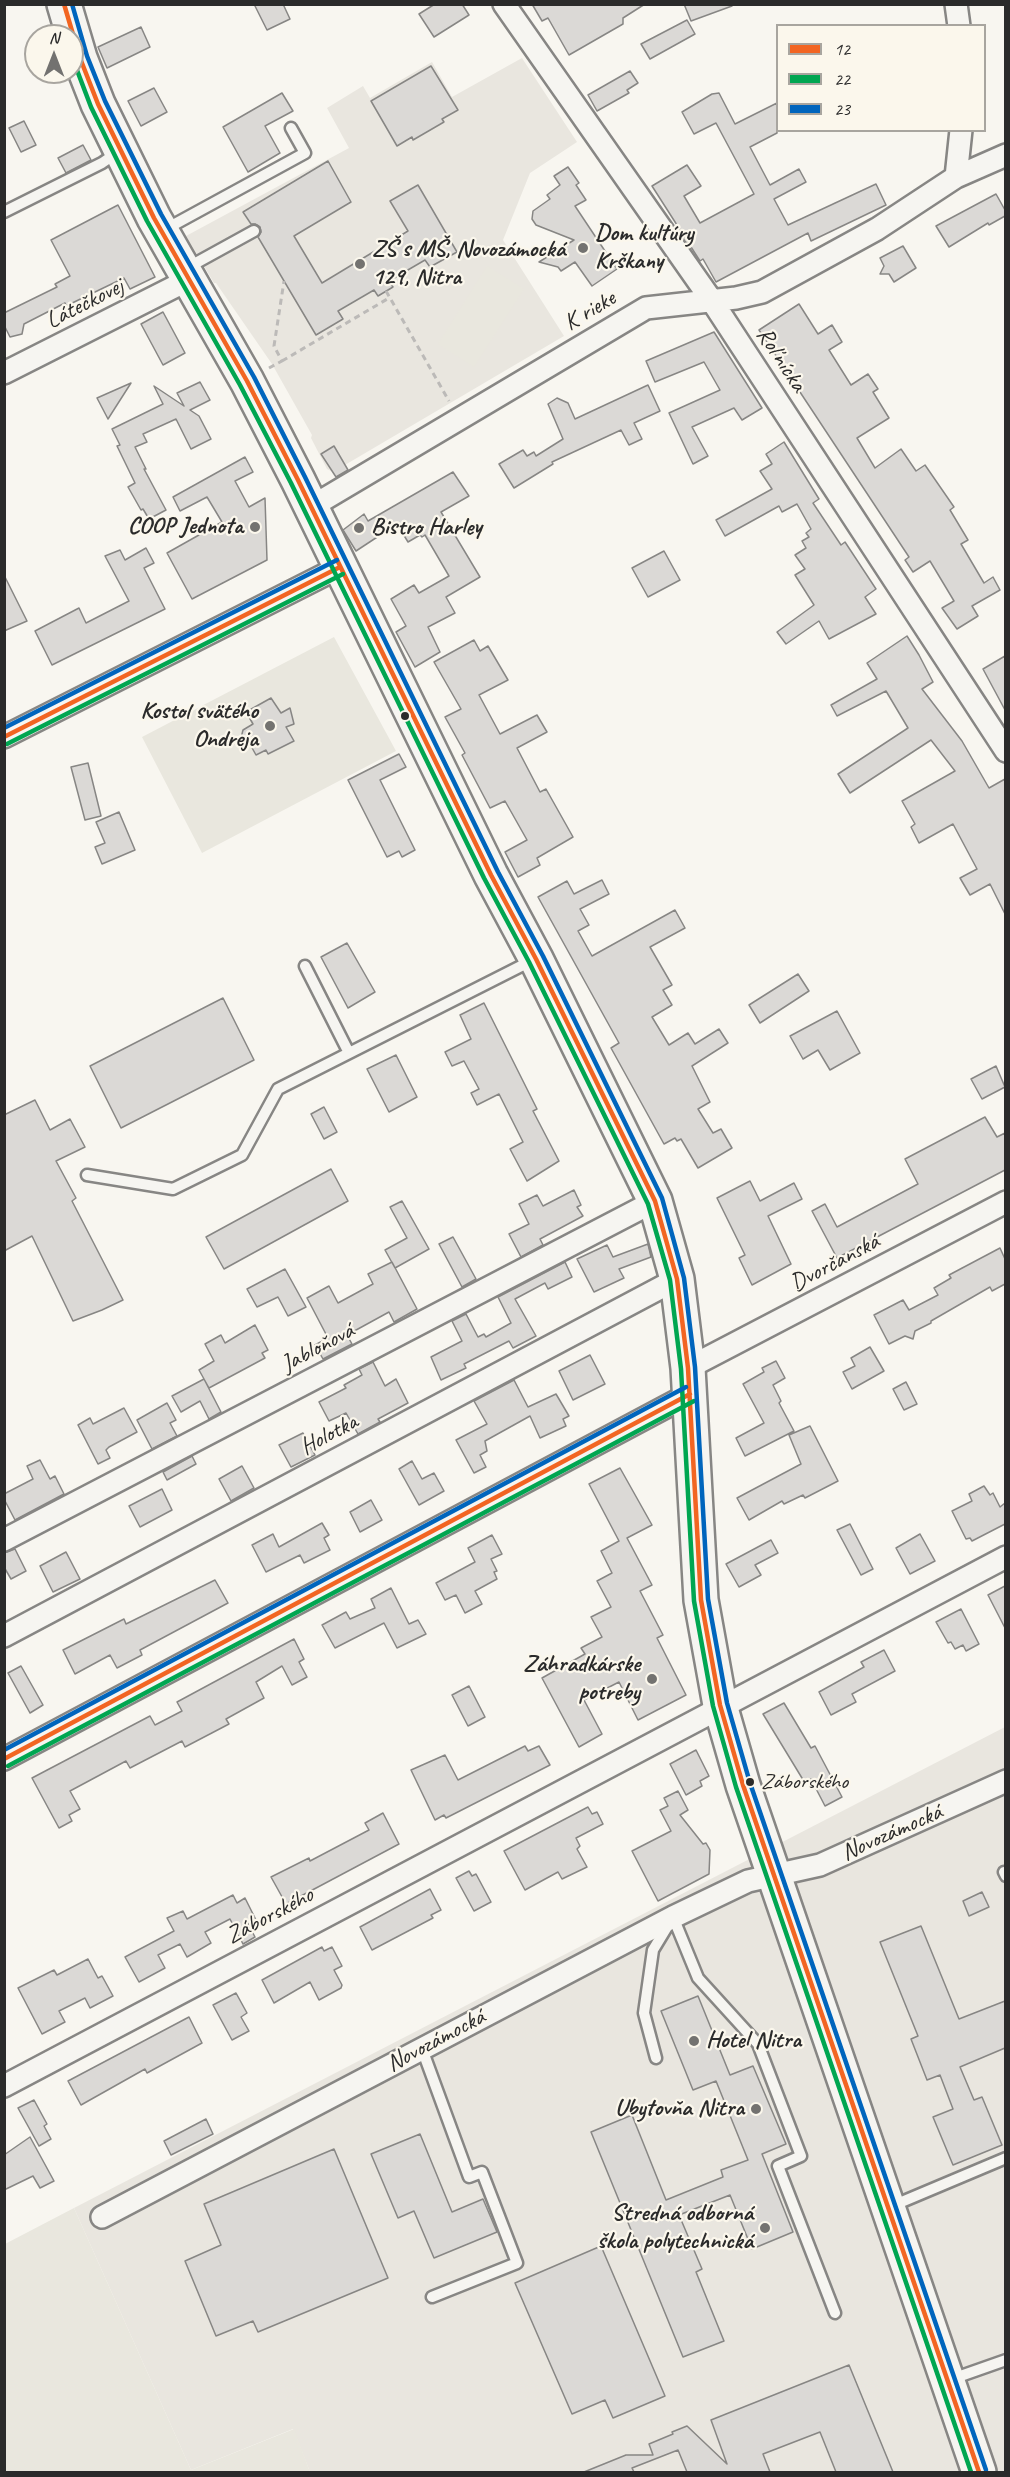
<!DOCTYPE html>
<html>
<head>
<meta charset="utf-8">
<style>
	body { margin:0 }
	#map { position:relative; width:1010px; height:2477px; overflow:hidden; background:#f8f6f0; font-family:Caveat,sans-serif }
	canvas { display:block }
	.frame { position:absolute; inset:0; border:6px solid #2b2b2b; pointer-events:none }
	.legend { position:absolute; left:776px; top:24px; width:210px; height:108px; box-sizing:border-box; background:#fbf7ec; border:2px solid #a8a59f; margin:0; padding:8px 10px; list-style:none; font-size:18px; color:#2b2b2b }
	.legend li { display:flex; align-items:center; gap:12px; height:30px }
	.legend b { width:30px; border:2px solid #a8a59f }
	.north { position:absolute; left:24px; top:24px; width:60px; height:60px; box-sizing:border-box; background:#fbf7ec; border:2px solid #a8a59f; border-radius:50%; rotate:0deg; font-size:16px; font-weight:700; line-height:24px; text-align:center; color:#2b2b2b }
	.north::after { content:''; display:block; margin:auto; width:21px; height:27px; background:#737270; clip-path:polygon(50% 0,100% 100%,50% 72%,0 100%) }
</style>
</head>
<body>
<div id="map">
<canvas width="1010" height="2477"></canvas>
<div class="frame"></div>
<ul class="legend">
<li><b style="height:8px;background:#f26522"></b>12</li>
<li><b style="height:8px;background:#00a651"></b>22</li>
<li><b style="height:8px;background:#0065bd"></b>23</li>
</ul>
<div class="north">N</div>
</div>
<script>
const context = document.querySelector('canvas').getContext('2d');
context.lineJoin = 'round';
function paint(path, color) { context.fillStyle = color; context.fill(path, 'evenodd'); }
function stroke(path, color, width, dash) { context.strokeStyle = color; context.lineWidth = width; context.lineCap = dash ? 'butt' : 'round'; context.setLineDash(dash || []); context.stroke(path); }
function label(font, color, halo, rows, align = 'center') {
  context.font = font + ' Caveat,sans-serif'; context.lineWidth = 4.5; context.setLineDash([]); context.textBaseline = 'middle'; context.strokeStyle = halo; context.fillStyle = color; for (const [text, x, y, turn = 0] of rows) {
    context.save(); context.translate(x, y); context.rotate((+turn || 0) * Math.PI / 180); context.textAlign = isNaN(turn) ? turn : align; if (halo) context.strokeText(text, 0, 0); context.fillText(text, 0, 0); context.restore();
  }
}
paint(new Path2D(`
	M522,58L577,142L530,173L503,240L564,336L333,472L327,469L311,438L312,435L272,364L216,283H214L186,236L349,148L327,108L363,86L370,98L432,62L452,97Z
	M1005,1727V2472H310L293,2429L191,2470L74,2208Z`), '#e9e6df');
paint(new Path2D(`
	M487,266L524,289L474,367L438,344Z
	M334,637L396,751L202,853L142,737Z
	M74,2208L191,2470L294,2429L310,2472H5V2244Z`), '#e9e7de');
const building = new Path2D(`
	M254,4H283L290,19L267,30Z
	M435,4H462L469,15L434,37L419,14Z
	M532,4H645L623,18V24L569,55L548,18L542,21Z
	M684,4H731L732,6L691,21Z
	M687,20L695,34L650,59L641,44Z
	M141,27L150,47L107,68L98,47Z
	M431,66L458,110L442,119L444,122L413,140L412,137L397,146L371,101Z
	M630,71L638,83L627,90L629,93L597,111L588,95Z
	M154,88L167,112L141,126L128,101Z
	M282,93L293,111L265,126L280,153L248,172L223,127Z
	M719,93L735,124L777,103V133L750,147L770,185L799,169L806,182L774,199L788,225L876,184L886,205L811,241L808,233L716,282L703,259L700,261L652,186L687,165L701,186L684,196L700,223L754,194L716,123L694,134L682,112L712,94Z
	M24,121L36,145L21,152L9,128Z
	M83,145L91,160L66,173L58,158Z
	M328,161L351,202L294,236L322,283L408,231L390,201L418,185L457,252L430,267L425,260L389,281L393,287L378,296L374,290L338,311L343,319L316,335L258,237L261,232L260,227L255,224H251L243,212Z
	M568,167L579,183L576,185L586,200L575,206L617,269L592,286L575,262L561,271L558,267L539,262L574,240L536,225L532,219L533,211L550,199L547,195L560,185L554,176Z
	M996,194L1005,210V216L989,225L988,223L949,247L936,226Z
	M118,205L155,277L130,289L124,278L66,306L65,303L24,324L22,334L10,337L4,325V313L57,287L55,284L70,276L51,240Z
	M903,246L916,268L894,282L889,274H880L884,266L880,258Z
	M799,304L818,334L832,325L842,342L829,350L851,385L868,374L878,389L873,392L889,418L857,438L875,468L901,449L916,471L925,465L954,507L950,510L968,540L961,544L984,583L993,577L1000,590L972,606L978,616L957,629L942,608L954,601L930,561L913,572L905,560L909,557L759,330Z
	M163,312L185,353L163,365L141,324Z
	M714,332L762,408L742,420L734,408L692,427L708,456L693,464L669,413L720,390L704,362L655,382L646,361Z
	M200,382L210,400L190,410L199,416L211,439L191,449L176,419L143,434L147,442L135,447L146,469H144L166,510L149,519L143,509L141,510L128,487L135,483L117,446L120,445L112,429L163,404L154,386L184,406L177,393Z
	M131,383L108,419L97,398Z
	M648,385L660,411L634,423L642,439L629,445L621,430L552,462L553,464L514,488L499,464L523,450L527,456L534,452L536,456L563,439L548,404L557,398L568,403L575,419Z
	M784,442L819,499L813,503L841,545L845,542L876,589L865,597L876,614L829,639L819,621L786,644L777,632L814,605L795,575L805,569L795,555L806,548L802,541L809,537L806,533L811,529L797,504L782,512L779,506L725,536L716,520L772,489L760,471L772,464L766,454Z
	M334,446L348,470L336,477L321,454Z
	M245,457L253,472L235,481L249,507L265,498L267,560L192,599L167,553L222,522L207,497L180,511L173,497Z
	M453,472L469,496L441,512L480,577L446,597L455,613L428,627L440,652L415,667L396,632L406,626L391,599L414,585L419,593L449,576L425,535L422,537L420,535L408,542L397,524L356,551L343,530L364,514L368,521Z
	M146,548L154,563L144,568L165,609L52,665L35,631L79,608L86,623L129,601L105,556L120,550L125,560Z
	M664,551L680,580L648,597L632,568Z
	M4,575L27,621L4,631Z
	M907,636L919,655L933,682L922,689L962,741L989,788L1005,779V914L990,884L970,895L960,878L977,869L953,824L919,843L911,827L915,824L902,801L955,771L931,740L850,793L838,774L908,728L886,691L837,716L831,705L877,679L867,663Z
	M474,640L480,651L488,646L508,680L479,695L500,734L537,715L547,732L517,748L540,792L546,789L573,837L537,858L540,865L518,877L505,852L527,840L505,801L490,808L462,755L465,753L445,717L461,709L434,662Z
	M1005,656V710L983,669Z
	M271,698L281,713L290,708L294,724L286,727L294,741L268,754L266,750L256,755L251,746L240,742L243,730L253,724L246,712Z
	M399,754L406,767L380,780L415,850L402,857L399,851L387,857L348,780Z
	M88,763L101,816L85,820L71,767Z
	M119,812L135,850L102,864L95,847L105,843L96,822Z
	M602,880L609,894L580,909L589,925L578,931L592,956L675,910L685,928L650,947L672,985L663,990L672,1005L652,1017L669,1045L688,1033L695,1044L719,1029L728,1043L692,1066L710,1102L698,1109L713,1133L721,1129L732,1148L698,1168L681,1139L677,1141L675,1138L664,1144L611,1048L619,1043L538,897L567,881L574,894Z
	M347,943L375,992L348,1008L321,957Z
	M798,974L809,991L760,1023L749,1005Z
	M223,998L254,1060L121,1128L90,1066Z
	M484,1003L537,1109L533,1111L559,1161L527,1181L510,1149L523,1142L499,1094L477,1105L471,1093L479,1089L464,1061L452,1066L445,1052L471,1039L460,1015Z
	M837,1011L860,1053L830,1070L818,1050L803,1059L790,1036Z
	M396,1055L417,1097L389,1112L367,1069Z
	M996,1066L1005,1087L982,1099L971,1079Z
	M35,1100L50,1130L70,1119L85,1147L56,1161L76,1198L72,1201L123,1300L102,1310L73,1321L32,1236L4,1251V1115Z
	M324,1107L337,1132L324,1139L311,1114Z
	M985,1117L997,1137L1005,1133V1170L837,1258L812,1211L825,1204L837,1227L918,1184L905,1159Z
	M331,1169L348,1201L224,1269L206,1237Z
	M750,1181L760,1201L794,1183L802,1199L768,1216L791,1264L752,1285L739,1258L745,1255L717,1198Z
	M574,1190L581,1205L577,1207L583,1216L540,1239L543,1245L521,1257L509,1234L529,1224L519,1204L537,1195L543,1206Z
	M402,1201L429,1249L395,1268L385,1250L407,1238L390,1207Z
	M453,1237L476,1279L462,1287L439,1244Z
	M648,1244L651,1257L619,1269L624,1278L594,1292L577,1259L607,1245L613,1257Z
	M1000,1248L1005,1259V1284L992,1291L990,1287L931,1321V1323L915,1331L913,1339L905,1336L889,1344L874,1315L903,1300L909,1310L938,1295L934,1288L951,1278L949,1275Z
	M392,1262L417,1309L394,1322L389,1312L347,1335L352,1344L323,1359L315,1345L328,1338L307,1298L329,1286L338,1303L373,1284L368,1274Z
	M565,1262L572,1277L548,1289L545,1283L515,1299L536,1336L513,1348L509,1341L464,1364L466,1368L441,1380L431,1357L462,1341L452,1321L466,1314L478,1337L484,1334L486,1337L511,1323L498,1297Z
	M285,1269L306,1307L288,1316L278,1297L257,1307L247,1289Z
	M255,1325L268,1350L262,1353L265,1358L209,1388L199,1370L214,1361L205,1344L221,1335L225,1343Z
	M870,1347L884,1371L852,1389L843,1372L855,1366L851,1358Z
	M590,1355L605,1384L573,1400L559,1371Z
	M776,1361L785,1378L773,1385L781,1401L779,1403L794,1431L745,1456L736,1438L764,1423L743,1384L764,1372L762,1368Z
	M373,1362L385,1386L396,1379L408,1403L378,1419L380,1422L358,1434L346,1413L329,1421L319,1402L346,1388L344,1385L362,1375L359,1369Z
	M204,1379L221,1412L209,1419L200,1401L181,1412L172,1396Z
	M514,1380L528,1407L556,1394L569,1416L563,1419L566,1426L540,1438L530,1416L485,1441L487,1451L480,1455L486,1467L474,1473L456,1440L487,1424L474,1401Z
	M906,1382L917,1404L904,1410L893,1389Z
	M167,1403L176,1420L170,1423L177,1436L152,1449L137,1420Z
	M124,1408L137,1432L109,1447L106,1450L110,1458L98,1464L78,1425L90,1418L93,1424Z
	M810,1426L838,1481L805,1498L803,1495L784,1504L782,1501L749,1520L737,1498L801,1464L789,1435Z
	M303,1433L315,1455L291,1467L279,1445Z
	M192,1456L196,1464L167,1480L163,1472Z
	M40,1460L50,1479L55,1476L64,1494L15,1520L4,1499V1494L33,1479L27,1466Z
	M412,1461L422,1479L434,1473L444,1491L419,1505L399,1469Z
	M242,1466L254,1488L231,1501L219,1479Z
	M620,1468L652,1525L627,1538L652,1585L640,1591L663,1635L657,1638L686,1695L638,1720L619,1682L584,1700L602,1734L579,1747L542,1678L585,1654L581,1648L602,1637L591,1617L611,1607L597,1581L612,1573L601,1551L619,1541L589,1484Z
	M984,1486L990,1495L993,1493L1000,1507L1005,1503V1524L972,1541L970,1538L966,1539L952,1511L972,1501L969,1494Z
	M162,1489L172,1510L140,1527L129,1506Z
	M371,1500L382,1520L360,1532L350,1512Z
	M322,1523L329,1535L324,1538L330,1550L304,1563L300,1555L266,1572L252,1545L273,1534L279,1547Z
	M850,1524L873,1569L861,1575L837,1530Z
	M920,1534L935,1561L910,1574L896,1548Z
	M492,1535L502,1554L491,1559L497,1571L494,1572L497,1579L475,1591L482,1604L465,1613L456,1595L445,1600L436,1583L475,1562L468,1548Z
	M771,1540L778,1553L755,1565L761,1575L739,1587L726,1564Z
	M15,1549L26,1571L11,1579L4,1567V1553Z
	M66,1552L80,1579L53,1592L40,1566Z
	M215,1580L228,1603L140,1650L142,1655L117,1668L110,1655L75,1674L63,1650L124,1619L126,1624Z
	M1005,1586V1628L988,1595Z
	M391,1588L409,1624L418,1620L426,1634L397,1648L384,1623L335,1648L322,1625L346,1612L350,1619L375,1608L371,1599Z
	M961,1609L979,1644L966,1651L963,1645L955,1649L951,1642L948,1643L936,1622Z
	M294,1639L304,1659L299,1662L307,1677L292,1685L282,1666L256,1682L264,1698L226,1719L229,1724L185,1747L182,1741L130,1768L126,1761L70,1791L80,1809L69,1815L72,1821L59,1828L32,1778L150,1716L155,1725L182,1711L177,1702Z
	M884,1650L895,1671L852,1694L856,1702L831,1715L819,1692L864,1667L861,1662Z
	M21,1666L43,1705L30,1713L8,1673Z
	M469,1686L485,1717L468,1726L452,1695Z
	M784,1703L811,1748L815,1746L842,1797L825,1806L811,1779L805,1783L763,1714Z
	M525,1746L528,1751L539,1746L550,1765L446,1818L444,1815L435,1820L411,1770L445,1755L458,1780Z
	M696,1750L709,1776L700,1781L702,1786L686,1795L670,1764Z
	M678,1791L688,1810L680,1815L703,1844L706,1843L710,1850L709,1874L658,1901L632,1851L671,1831L660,1810L668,1806L664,1798Z
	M588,1807L592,1814L597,1812L603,1824L576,1838L580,1846L577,1849L587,1867L562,1879L558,1872L525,1890L504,1851Z
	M383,1813L399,1844L286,1904L271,1877L309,1858L310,1861L369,1830L365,1823Z
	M469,1871L472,1876L476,1874L491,1902L474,1911L456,1878Z
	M430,1889L441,1910L431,1915L433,1918L372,1950L360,1927Z
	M982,1892L989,1907L969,1916L963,1901Z
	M233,1895L237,1903L245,1898L256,1920L248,1924L255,1937L243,1944L230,1919L205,1932L211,1943L187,1957L180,1944L158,1955L165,1968L139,1982L125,1957L174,1931L167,1918L183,1911L187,1919Z
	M921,1926L959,2019L1005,2001V2048L960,2067L974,2100L982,2097L1002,2145L953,2165L933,2117L953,2109L940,2075L927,2080L911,2039L918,2036L880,1942Z
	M322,1947L324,1951L332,1947L342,1966L334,1970L342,1985L341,1988L319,2000L310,1982L274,2003L262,1980Z
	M88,1959L98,1978L102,1976L113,1996L90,2008L85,1998L59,2011L65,2022L42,2034L18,1988L54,1970L57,1975Z
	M236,1993L247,2013L241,2017L249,2031L232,2040L213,2005Z
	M698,1996L730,2075L753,2066L786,2144L762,2154L793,2232L752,2249L730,2195L679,2215L702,2269L696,2272L724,2341L683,2357L591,2132L632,2115L666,2200L723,2177L721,2170L748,2160L716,2081L693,2090L661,2011Z
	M189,2017L202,2043L147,2073L145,2069L81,2105L68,2081Z
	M34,2100L47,2124L44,2126L51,2139L39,2146L18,2108Z
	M206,2119L213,2134L171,2155L164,2141Z
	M420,2134L452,2212L483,2199L497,2232L434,2258L414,2211L398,2218L371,2154Z
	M30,2137L54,2181L40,2188L33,2176L4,2190V2155Z
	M334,2149L388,2278L258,2332L253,2321L216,2336L185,2261L221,2245L204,2204Z
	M601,2246L665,2396L613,2418L605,2400L572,2414L515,2283Z
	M849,2365L893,2472H836L820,2432L763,2454L770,2472H687L678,2450L632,2468L634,2472H584L626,2455H653L649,2444L673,2434L672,2432L687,2426L727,2464L711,2420Z`);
paint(building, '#dbd9d6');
stroke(building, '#878684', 1.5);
const service = new Path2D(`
	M4,212L102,163L118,152
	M164,230L305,153L291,128
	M185,269L254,231
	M305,966L348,1051
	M87,1175L173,1189L242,1155L278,1089L533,960
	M1004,1872L1006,1876
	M422,2049L469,2177L482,2172L517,2263L432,2297
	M656,2058L644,2013L653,1950L673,1917L698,1978L758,2044L801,2156L778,2166L835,2313
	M892,2206L1006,2158
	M952,2379L1006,2360`);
const minor = new Path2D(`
	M504,4L712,301L1006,751
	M956,4L959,26
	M956,177L961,130
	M4,373L188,280
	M311,507L646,308L736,298L762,292L877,229L956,177L1006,155
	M4,737L340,567
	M688,1368L1006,1202
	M4,1540L655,1201
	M4,1636L677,1279
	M4,1759L690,1394
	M4,2086L1006,1557
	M102,2217L673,1917L748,1881L820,1865L1006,1781`);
const primary = new Path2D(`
	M64,4L80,58L98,104L154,218L247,381L298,480L491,875L536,959L655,1201L677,1279L688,1368L701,1600L720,1705L743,1785L979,2472`);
stroke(service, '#878684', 15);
stroke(minor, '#878684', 26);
stroke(primary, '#878684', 38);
stroke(new Path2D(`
	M386,291L449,401
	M282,361L389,298
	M269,368L282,361L274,346L284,281`), '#bcbab8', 3, [6, 4.5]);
stroke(service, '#f6f5f1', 10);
stroke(minor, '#f6f5f1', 21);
stroke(primary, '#f6f5f1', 33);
stroke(new Path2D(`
	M64,4L80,58L98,104L154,218L247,381L298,480L491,875L536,959L655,1201L677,1279L688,1368L701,1600L720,1705L743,1785L979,2472
	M4,737L340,567
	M4,1759L690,1394`), '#f26522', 4.5);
stroke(new Path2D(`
	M72,57L91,107L147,221L240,385L291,483L484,878L529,962L648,1204L670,1280L681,1369L694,1601L713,1706L736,1787L971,2472
	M7,744L343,574
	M8,1766L694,1401`), '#00a651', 4.5);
stroke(new Path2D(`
	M72,4L87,56L105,101L161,214L254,377L305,477L498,872L543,956L662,1198L684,1278L695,1367L708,1599L727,1703L750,1783L986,2470
	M4,728L337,560
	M4,1750L686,1387`), '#0065bd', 4.5);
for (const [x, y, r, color] of [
	[583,248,6,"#737270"],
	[360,264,6,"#737270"],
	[255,527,6,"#737270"],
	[359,528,6,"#737270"],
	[405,716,5,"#2b2b2b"],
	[270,726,6,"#737270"],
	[652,1679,6,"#737270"],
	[750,1782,5,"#2b2b2b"],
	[694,2041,6,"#737270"],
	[756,2109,6,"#737270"],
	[765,2228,6,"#737270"]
]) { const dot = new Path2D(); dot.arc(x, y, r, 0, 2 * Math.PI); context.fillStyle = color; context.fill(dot); stroke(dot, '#fbf7ec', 2); }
label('22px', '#2b2b2b', '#fbf7ec', [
	["Záborského",761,1782]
], 'left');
label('bold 24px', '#2b2b2b', '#fbf7ec', [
	["Dom kultúry",595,234,"left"],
	["Krškany",595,262,"left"],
	["ZŠ s MŠ, Novozámocká",372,250,"left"],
	["129, Nitra",372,278,"left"],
	["COOP Jednota",243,527],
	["Bistro Harley",371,528,"left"],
	["Kostol svätého",258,712],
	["Ondreja",258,740],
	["Záhradkárske",640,1665],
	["potreby",640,1693],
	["Hotel Nitra",706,2041,"left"],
	["Ubytovňa Nitra",744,2109],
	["Stredná odborná",753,2214],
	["škola polytechnická",753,2242]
], 'right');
label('24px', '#2b2b2b', '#fbf7ec', [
	["Látečkovej",85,304,-27],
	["K rieke",590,311,-31],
	["Roľnícka",781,360,57],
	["Dvorčanská",835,1263,-28],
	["Jabloňová",318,1348,-28],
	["Holotka",329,1435,-28],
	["Novozámocká",892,1833,-24],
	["Záborského",270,1916,-28],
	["Novozámocká",436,2041,-28]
]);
</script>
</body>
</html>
